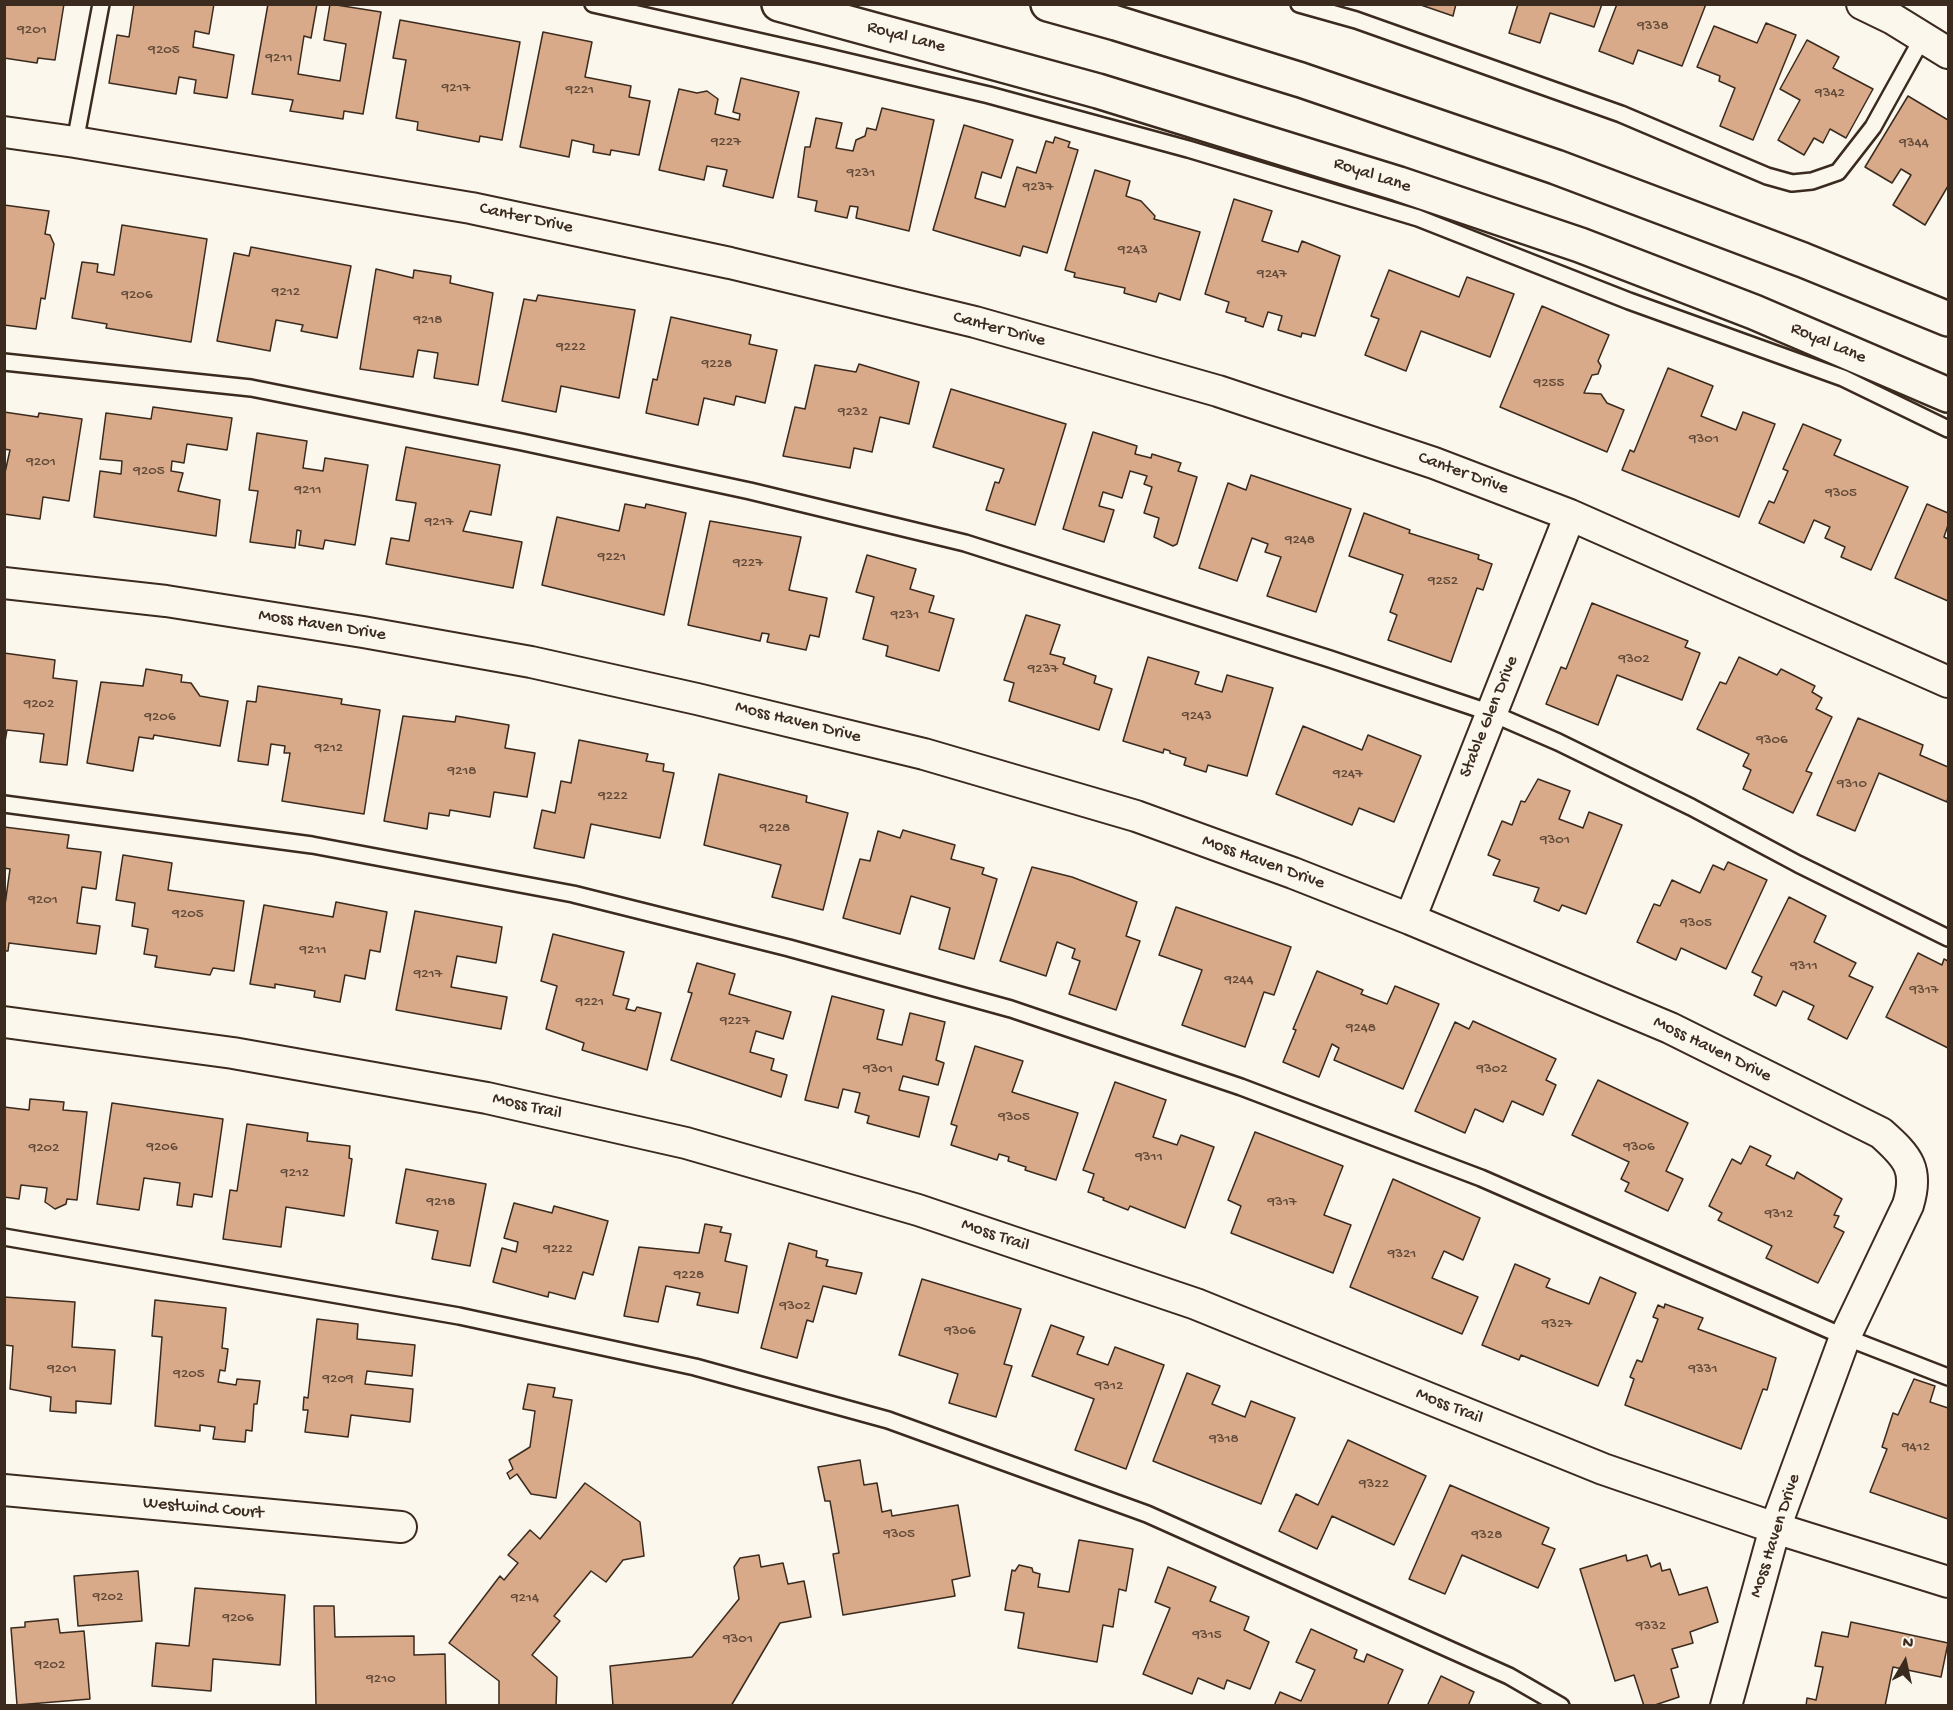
<!DOCTYPE html>
<html>
<head>
<meta charset="utf-8">
<style>
	body { margin:0 }
	#map { position:relative; width:1953px; height:1710px; overflow:hidden; background:#fbf7ec; font-family:"Gochi Hand",sans-serif }
	canvas { display:block }
	.frame { position:absolute; inset:0; border:6px solid #3b2a1e; pointer-events:none }
	.north { position:absolute; left:1875px; top:1632px; width:60px; height:60px; -webkit-text-stroke:4px #fbf7ec; paint-order:stroke; rotate:9deg; font-size:16px; font-weight:700; line-height:24px; text-align:center; color:#3b2a1e }
	.north::after { content:''; display:block; margin:auto; width:21px; height:27px; background:#3b2a1e; clip-path:polygon(50% 0,100% 100%,50% 72%,0 100%) }
</style>
</head>
<body>
<div id="map">
<canvas width="1953" height="1710"></canvas>
<div class="frame"></div>
<div class="north">N</div>
</div>
<script>
const context = document.querySelector('canvas').getContext('2d');
context.lineJoin = 'round';
function paint(path, color) { context.fillStyle = color; context.fill(path, 'evenodd'); }
function stroke(path, color, width, dash) { context.strokeStyle = color; context.lineWidth = width; context.lineCap = dash ? 'butt' : 'round'; context.setLineDash(dash || []); context.stroke(path); }
function label(font, color, halo, rows, align = 'center') {
  context.font = font + ' "Gochi Hand",sans-serif'; context.lineWidth = 4.5; context.setLineDash([]); context.textBaseline = 'middle'; context.strokeStyle = halo; context.fillStyle = color; for (const [text, x, y, turn = 0] of rows) {
    context.save(); context.translate(x, y); context.rotate((+turn || 0) * Math.PI / 180); context.textAlign = isNaN(turn) ? turn : align; if (halo) context.strokeText(text, 0, 0); context.fillText(text, 0, 0); context.restore();
  }
}
const building = new Path2D(`
	M4,4H64L55,60L38,58L37,63L4,58Z
	M134,4H214L209,34L195,31L193,47L234,55L227,98L194,93L196,80L179,77L176,94L109,83L117,35L129,37Z
	M268,4H317L311,38L304,36L298,74L340,81L346,44L324,40L330,4L381,12L363,114L344,111L343,119L290,111L293,100L252,94Z
	M1418,4H1456L1453,16Z
	M1518,4H1602L1594,27L1550,13L1540,43L1509,33Z
	M1617,4H1706L1682,66L1638,50L1633,64L1599,51Z
	M400,20L520,42L502,140L480,136L479,142L417,130L418,122L396,118L406,60L393,58Z
	M1766,23L1796,35L1753,140L1720,126L1735,88L1719,81L1720,76L1697,67L1714,26L1757,43Z
	M543,32L592,42L585,77L631,86L629,97L650,101L639,155L611,150L610,155L593,152L594,145L572,140L569,157L520,147Z
	M1807,40L1839,57L1833,68L1873,89L1846,138L1830,129L1823,143L1814,138L1804,155L1778,140L1800,100L1780,89Z
	M741,78L799,92L773,198L723,186L727,170L707,166L704,180L659,170L679,89L697,93L707,91L718,99L715,114L739,120L740,114L733,112Z
	M1908,96L1948,120V186L1925,225L1893,205L1911,175L1901,169L1892,183L1865,167Z
	M882,108L934,120L909,231L856,218L858,207L850,206L847,218L815,211L817,201L798,197L805,147H810L816,118L842,123L836,148L853,151L856,140L865,136L867,128L876,130Z
	M964,125L1013,140L1001,178L982,172L975,198L1005,207L1017,167L1036,173L1046,141L1053,143L1055,137L1070,142L1068,147L1078,150L1047,253L1023,246L1020,256L933,230Z
	M1095,170L1130,181L1126,196L1141,201L1155,216L1154,219L1200,232L1180,300L1159,293L1156,302L1124,293L1125,288L1074,277L1075,273L1065,270Z
	M1234,199L1272,211L1262,241L1298,252L1302,241L1340,256L1315,336L1302,333L1301,337L1278,330L1282,316L1268,312L1263,327L1245,321L1246,318L1226,312L1229,302L1205,294Z
	M4,205L49,211L45,234L50,235L54,244L45,299L41,298L36,329L4,325Z
	M122,225L207,239L191,342L106,328L107,324L72,318L82,262L98,264L97,272L114,275Z
	M251,247L351,266L337,338L301,331L303,325L276,320L270,351L217,341L234,253L249,256Z
	M376,269L413,278L414,270L451,276L450,283L493,293L478,385L434,378L438,353L418,350L413,377L360,369Z
	M1389,270L1459,297L1467,277L1514,294L1490,357L1421,331L1406,371L1365,355L1379,319L1371,316Z
	M538,295L635,310L619,398L561,386L556,412L502,401L524,299L536,301Z
	M1542,306L1609,335L1598,361L1601,366L1598,374L1592,375L1584,393L1601,394L1607,403L1624,410L1607,452L1500,407Z
	M671,317L751,335L749,344L777,350L765,403L736,396L734,405L704,398L698,425L646,413L653,379L657,380Z
	M859,364L919,382L909,424L880,417L872,452L854,448L850,468L783,456L795,407L805,409L815,365L856,372Z
	M1668,368L1713,386L1701,416L1736,430L1743,412L1775,424L1739,517L1622,470L1630,450L1634,452Z
	M951,389L1066,424L1035,525L986,510L995,482L999,483L1004,469L933,447Z
	M153,407L232,418L227,450L187,444L184,463L172,461L171,471L183,473L178,491L220,500L216,536L94,517L100,471L121,474L122,461L100,459L106,413L151,419Z
	M4,412L38,417L39,413L82,419L69,501L43,497L40,519L4,514V477L10,450L4,449Z
	M1803,424L1841,440L1834,455L1908,487L1871,570L1841,557L1845,547L1825,538L1830,527L1814,520L1804,543L1759,523L1769,501L1774,503L1788,471L1783,469Z
	M1093,432L1137,446L1135,454L1151,458L1152,454L1181,463L1178,471L1197,477L1177,544L1173,546L1154,537L1159,518L1144,513L1152,487L1144,484L1147,476L1130,471L1122,498L1103,492L1099,506L1114,510L1104,542L1063,529Z
	M257,433L307,441L303,468L323,471L325,458L368,465L355,545L325,540L323,549L299,545L301,531L297,530L295,548L250,542L258,491L249,490Z
	M406,447L500,465L491,515L470,511L463,531L522,542L513,588L386,564L391,538L409,541L416,503L396,500Z
	M1251,475L1351,509L1316,612L1267,596L1281,557L1265,552L1268,544L1252,538L1237,581L1199,568L1228,483L1246,490Z
	M625,504L645,508L646,504L686,513L664,615L542,585L557,517L619,531Z
	M1927,504L1948,513V525L1944,537L1948,539V601L1895,578Z
	M1364,513L1410,530L1409,533L1479,555L1478,559L1492,564L1483,590L1477,588L1451,662L1388,640L1397,615L1390,612L1403,575L1349,556Z
	M710,521L801,537L789,590L827,598L819,637L810,635L806,650L767,642L769,634L762,633L760,641L688,625Z
	M867,555L916,569L910,589L934,596L929,612L954,619L939,671L886,656L888,646L863,639L874,597L856,592Z
	M1592,603L1688,641L1685,647L1700,653L1682,700L1617,675L1598,725L1546,704L1561,667L1566,669Z
	M1026,615L1060,625L1050,654L1065,658L1063,664L1096,676L1094,683L1112,689L1099,730L1009,701L1014,683L1004,680Z
	M4,653L55,660L53,678L77,681L67,765L40,762L44,734L7,730L4,748Z
	M1148,657L1199,672L1195,684L1222,692L1227,675L1273,688L1247,776L1208,765L1206,772L1184,765L1186,758L1170,753V751L1164,749L1163,753L1123,741Z
	M1739,657L1777,675L1781,669L1815,686L1812,692L1822,698L1816,709L1832,717L1806,771L1812,773L1793,813L1743,789L1751,770L1743,766L1749,754L1697,729L1720,682L1726,684Z
	M146,669L182,675L181,682L191,683L200,696L228,701L220,746L154,735L153,739L139,737L133,771L87,763L101,682L143,686Z
	M258,686L342,699L341,704L380,710L364,814L282,801L290,753H284L285,746L271,744L268,765L238,761L247,701L256,702Z
	M403,716L455,722L456,716L509,725L505,748L535,753L527,797L494,792L490,817L450,810L449,816L429,813L427,829L384,821Z
	M1858,718L1923,745L1920,755L1948,767V797L1947,802L1879,773L1855,831L1817,815Z
	M1303,726L1362,750L1368,735L1421,756L1394,822L1359,808L1352,825L1276,794Z
	M579,740L648,754L646,761L664,764L663,771L674,773L660,838L591,824L584,858L534,848L542,810L555,813L561,781L571,783Z
	M719,774L807,796L806,802L848,813L823,910L772,897L781,865L704,845Z
	M1538,779L1570,791L1559,819L1583,828L1589,812L1622,825L1586,914L1562,905L1559,911L1534,901L1539,888L1493,875L1500,860L1488,855L1502,821L1512,825L1521,801L1525,802Z
	M4,827L69,835L67,848L101,852L96,889L82,887L77,923L100,926L96,954L9,943L8,951H4V912L10,869L4,868Z
	M903,830L955,845L951,859L984,868L982,874L997,879L974,959L939,949L950,908L911,896L900,934L843,918L860,859L870,861L878,831L900,838Z
	M123,855L172,863L168,890L244,901L234,971L213,968L210,975L155,967L157,956L144,954L148,929L132,926L135,903L116,900Z
	M1728,862L1767,880L1726,969L1681,948L1676,960L1637,942L1654,904L1660,906L1672,880L1700,893L1713,865L1724,870Z
	M1032,867L1072,877L1137,902L1126,936L1140,941L1116,1010L1069,994L1080,961L1072,958L1075,949L1057,942L1046,976L1000,961Z
	M1789,897L1826,916L1814,942L1856,963L1849,976L1873,987L1847,1039L1808,1019L1814,1006L1783,991L1776,1006L1754,995L1762,977L1752,972Z
	M336,902L387,912L380,952L370,950L365,979L345,975L340,1002L314,997L315,991L275,984V988L250,984L264,905L333,917Z
	M1176,907L1291,947L1274,995L1264,992L1245,1047L1182,1025L1202,970L1159,955Z
	M415,911L502,927L496,963L457,956L451,987L507,997L501,1029L396,1010Z
	M553,934L624,952L613,995L629,999L626,1009L635,1011L637,1007L661,1013L647,1070L582,1050L584,1043L546,1029L557,986L541,981Z
	M1918,953L1942,965L1944,959L1948,961V1048L1886,1017Z
	M697,963L735,974L729,994L791,1012L783,1039L756,1031L750,1052L774,1059L771,1070L787,1075L781,1097L671,1060L692,993L688,992Z
	M1317,971L1363,990L1361,994L1387,1004L1395,986L1439,1004L1403,1089L1334,1060L1339,1048L1332,1044L1319,1077L1283,1062L1296,1030L1293,1029Z
	M832,996L884,1010L877,1039L902,1045L910,1013L945,1022L936,1060L944,1063L938,1085L903,1076L899,1090L929,1097L919,1137L867,1123L869,1116L855,1112L860,1093L843,1089L838,1108L805,1100Z
	M1473,1021L1556,1059L1546,1080L1556,1085L1543,1115L1512,1101L1503,1122L1475,1109L1465,1133L1415,1111L1455,1022L1469,1029Z
	M975,1046L1023,1061L1012,1092L1078,1113L1056,1180L1025,1170L1026,1167L1008,1161L1009,1157L999,1154L997,1160L951,1145L957,1126L951,1124Z
	M1598,1080L1688,1123L1666,1171L1683,1179L1668,1211L1625,1191L1629,1183L1621,1179L1629,1162L1572,1135Z
	M1115,1082L1166,1100L1153,1137L1177,1145L1181,1135L1214,1147L1185,1228L1130,1206L1128,1210L1103,1200L1104,1198L1088,1192L1094,1174L1083,1170Z
	M30,1099L64,1102L63,1110L87,1112L77,1200L67,1199L66,1204L55,1209L45,1202L47,1188L21,1185L19,1199L4,1197V1107L29,1110Z
	M112,1103L223,1119L212,1197L194,1194L192,1207L177,1205L180,1183L144,1178L139,1210L97,1204Z
	M247,1124L308,1133L307,1141L350,1146L349,1158L352,1159L344,1216L286,1207L281,1247L223,1239L230,1190L237,1191Z
	M1255,1132L1343,1166L1324,1215L1351,1225L1333,1273L1231,1233L1241,1206L1228,1200Z
	M1750,1146L1771,1156L1766,1165L1794,1179L1797,1172L1842,1199L1834,1215L1839,1216L1834,1227L1844,1232L1818,1283L1766,1258L1772,1246L1718,1220L1722,1213L1709,1206L1732,1159L1741,1164Z
	M406,1169L486,1184L470,1266L432,1259L438,1231L396,1223Z
	M1393,1179L1480,1218L1463,1260L1444,1251L1432,1278L1478,1297L1462,1334L1350,1287Z
	M514,1203L552,1213L554,1206L608,1221L593,1275L583,1272L575,1299L549,1292L548,1297L493,1282L502,1248L516,1252L518,1242L504,1238Z
	M705,1224L722,1227L720,1232L731,1234L725,1261L747,1266L738,1313L697,1305L700,1293L666,1286L658,1322L624,1316L639,1247L699,1253Z
	M789,1243L817,1251L816,1257L828,1260L826,1266L862,1273L856,1294L823,1286L813,1322L807,1320L797,1358L761,1348Z
	M1515,1264L1550,1279L1546,1287L1589,1304L1600,1277L1636,1293L1598,1386L1521,1355L1519,1360L1482,1345Z
	M922,1279L1021,1309L1004,1364L1012,1366L996,1417L949,1403L958,1374L899,1355Z
	M4,1297L75,1302L72,1347L115,1350L111,1404L76,1401V1413L50,1411L51,1397L10,1389L13,1346L4,1345Z
	M155,1300L226,1308L222,1348L228,1349L225,1371L220,1370L218,1382L236,1385L237,1379L260,1381L257,1404H254L252,1431L246,1430L245,1442L213,1439L215,1427L200,1425V1431L155,1426L162,1337L152,1336Z
	M1665,1304L1703,1318L1698,1329L1776,1358L1767,1390L1763,1389L1741,1449L1625,1405L1634,1379L1630,1377L1637,1360L1642,1362L1658,1319L1653,1317L1658,1305L1664,1308Z
	M317,1319L358,1324L357,1339L415,1345L412,1376L367,1371L365,1384L413,1389L410,1422L351,1415L348,1437L305,1432L308,1410H303L304,1397L308,1398Z
	M1051,1325L1084,1337L1077,1354L1108,1365L1115,1347L1164,1365L1126,1469L1075,1450L1094,1399L1032,1376Z
	M1187,1373L1220,1386L1212,1404L1245,1417L1251,1401L1295,1418L1261,1504L1153,1461Z
	M1914,1379L1935,1386L1930,1402L1948,1408V1519L1870,1492L1887,1449L1882,1447L1893,1413L1898,1415Z
	M528,1384L555,1388L553,1397L572,1400L556,1498L531,1494L517,1474L510,1479L507,1473L513,1469L509,1460L530,1447L535,1411L523,1409Z
	M1348,1440L1426,1476L1394,1545L1332,1516L1317,1549L1279,1531L1296,1494L1318,1505Z
	M860,1460L864,1485L877,1483L882,1512L891,1510L892,1516L958,1505L970,1576L952,1580L955,1596L843,1615L833,1554L839,1553L830,1501H825L818,1467Z
	M585,1483L640,1522L644,1556L623,1560L606,1582L591,1571L554,1616L560,1621L532,1655L557,1677L556,1706H499V1681L449,1643L500,1576L504,1580L518,1563L508,1555L530,1530L540,1539Z
	M1450,1485L1549,1528L1542,1544L1555,1549L1538,1588L1462,1555L1445,1594L1409,1579Z
	M1079,1540L1133,1549L1126,1591L1119,1589L1113,1627L1103,1625L1097,1662L1018,1648L1024,1613L1005,1610L1012,1570L1015,1571L1019,1565L1032,1568L1033,1572L1040,1574L1038,1587L1069,1592Z
	M759,1555L761,1567L783,1563L788,1584L804,1581L811,1617L780,1623L731,1706H613L610,1666L692,1657L739,1599L734,1567L740,1558Z
	M1626,1555L1627,1561L1647,1555L1651,1567L1660,1563L1662,1571L1670,1569L1679,1595L1707,1587L1718,1622L1690,1632L1693,1643L1672,1649L1678,1667L1671,1669L1679,1697L1652,1706H1644L1634,1675L1615,1681L1580,1569Z
	M1168,1567L1216,1587L1210,1601L1249,1617L1244,1630L1269,1642L1250,1689L1227,1680L1224,1689L1198,1678L1192,1694L1143,1674L1170,1608L1155,1602Z
	M138,1571L142,1621L78,1626L74,1576Z
	M195,1588L285,1595L280,1665L213,1659L211,1691L152,1686L156,1643L189,1646Z
	M314,1606H334L335,1637L414,1636V1655L445,1654L446,1706H316Z
	M58,1619L60,1633L84,1631L90,1699L17,1705L11,1628L25,1627V1622Z
	M1851,1622L1948,1643L1941,1677L1893,1667L1885,1706H1806L1807,1698L1816,1700L1823,1667L1815,1666L1822,1632L1848,1637Z
	M1311,1629L1357,1650L1354,1658L1364,1662L1367,1654L1403,1670L1387,1706H1274L1280,1692L1301,1701L1315,1670L1296,1662Z
	M1441,1676L1474,1692L1468,1706H1427Z`);
paint(building, '#d8aa89');
stroke(building, '#3b2a1e', 1.5);
const lane = new Path2D(`
	M593,4L820,55L989,95L1188,149L1418,218L1629,301L1843,378L1948,429
	M1299,4L1356,20L1621,114L1767,176L1792,183L1812,181L1838,172L1873,127L1923,37
	M75,142L101,4
	M4,362L251,388L522,442L750,491L965,543L1330,659L1491,713L1558,742L1691,807L1798,864L1948,938
	M4,804L312,845L573,894L789,948L1011,1009L1241,1087L1481,1178L1845,1337L1948,1377
	M4,1237L459,1316L695,1367L888,1420L1147,1514L1509,1676L1561,1706`);
const street = new Path2D(`
	M1862,4L1893,19L1948,53
	M4,132L75,142L471,208L730,263L975,322L1218,391L1434,463L1570,515L1948,682
	M4,583L166,601L363,632L531,662L697,699L924,754L1136,816L1293,873L1410,919L1670,1028L1881,1133C1908,1157 1919,1169 1908,1205L1845,1337L1775,1528L1726,1706
	M1410,919L1570,515
	M4,1022L233,1053L487,1098L686,1143L918,1210L1196,1304L1603,1469L1775,1528L1948,1582
	M4,1490L401,1527`);
const secondary = new Path2D(`
	M779,4L1098,91L1399,184L1580,245L1754,312L1948,395
	M1048,4L1116,23L1301,80L1556,167L1803,260L1948,319`);
stroke(lane, '#3b2a1e', 20);
stroke(street, '#3b2a1e', 34);
stroke(secondary, '#3b2a1e', 38);
stroke(lane, '#fbf7ec', 15);
stroke(street, '#fbf7ec', 30);
stroke(secondary, '#fbf7ec', 33);
label('15px', '#624a39', null, [
	["9338",1653,27],
	["9201",32,31],
	["9205",164,51],
	["9211",279,59],
	["9217",456,89],
	["9221",580,91],
	["9342",1830,94],
	["9227",726,143],
	["9344",1914,144],
	["9231",861,174],
	["9237",1038,188],
	["9243",1133,251],
	["9247",1272,275],
	["9212",286,293],
	["9206",137,296],
	["9218",428,321],
	["9222",571,348],
	["9228",717,365],
	["9255",1549,384],
	["9232",853,413],
	["9301",1704,440],
	["9201",41,463],
	["9205",149,472],
	["9211",308,491],
	["9305",1841,494],
	["9217",439,523],
	["9248",1300,541],
	["9221",612,558],
	["9227",748,564],
	["9252",1443,582],
	["9231",905,616],
	["9302",1634,660],
	["9237",1043,670],
	["9202",39,705],
	["9243",1197,717],
	["9206",160,718],
	["9306",1772,741],
	["9212",329,749],
	["9218",462,772],
	["9247",1348,775],
	["9310",1852,785],
	["9222",613,797],
	["9228",775,829],
	["9301",1555,841],
	["9201",43,901],
	["9205",188,915],
	["9305",1696,924],
	["9211",313,951],
	["9311",1804,967],
	["9217",428,975],
	["9244",1239,981],
	["9317",1924,991],
	["9221",590,1003],
	["9227",735,1022],
	["9248",1361,1029],
	["9301",878,1070],
	["9302",1492,1070],
	["9305",1014,1118],
	["9206",162,1148],
	["9306",1639,1148],
	["9202",44,1149],
	["9311",1149,1158],
	["9212",295,1174],
	["9218",441,1203],
	["9317",1282,1203],
	["9312",1779,1215],
	["9222",558,1250],
	["9321",1402,1255],
	["9228",689,1276],
	["9302",795,1307],
	["9327",1557,1325],
	["9306",960,1332],
	["9201",62,1370],
	["9331",1703,1370],
	["9205",189,1375],
	["9209",338,1380],
	["9312",1109,1387],
	["9318",1224,1440],
	["9412",1916,1448],
	["9322",1374,1485],
	["9305",899,1535],
	["9328",1487,1536],
	["9202",108,1598],
	["9214",525,1599],
	["9206",238,1619],
	["9332",1651,1627],
	["9315",1207,1636],
	["9301",738,1640],
	["9202",50,1666],
	["9210",381,1680]
]);
label('18px', '#3b2a1e', '#fbf7ec', [
	["Royal Lane",906,38,15],
	["Royal Lane",1372,176,18],
	["Canter Drive",526,219,12],
	["Canter Drive",999,330,15],
	["Royal Lane",1828,344,23],
	["Canter Drive",1463,474,20],
	["Moss Haven Drive",322,626,9],
	["Stable Glen Drive",1490,717,-68],
	["Moss Haven Drive",798,723,14],
	["Moss Haven Drive",1263,863,20],
	["Moss Haven Drive",1712,1050,26],
	["Moss Trail",527,1107,13],
	["Moss Trail",995,1236,19],
	["Moss Trail",1449,1407,22],
	["Westwind Court",203,1509,5],
	["Moss Haven Drive",1776,1536,-72]
]);
</script>
</body>
</html>
